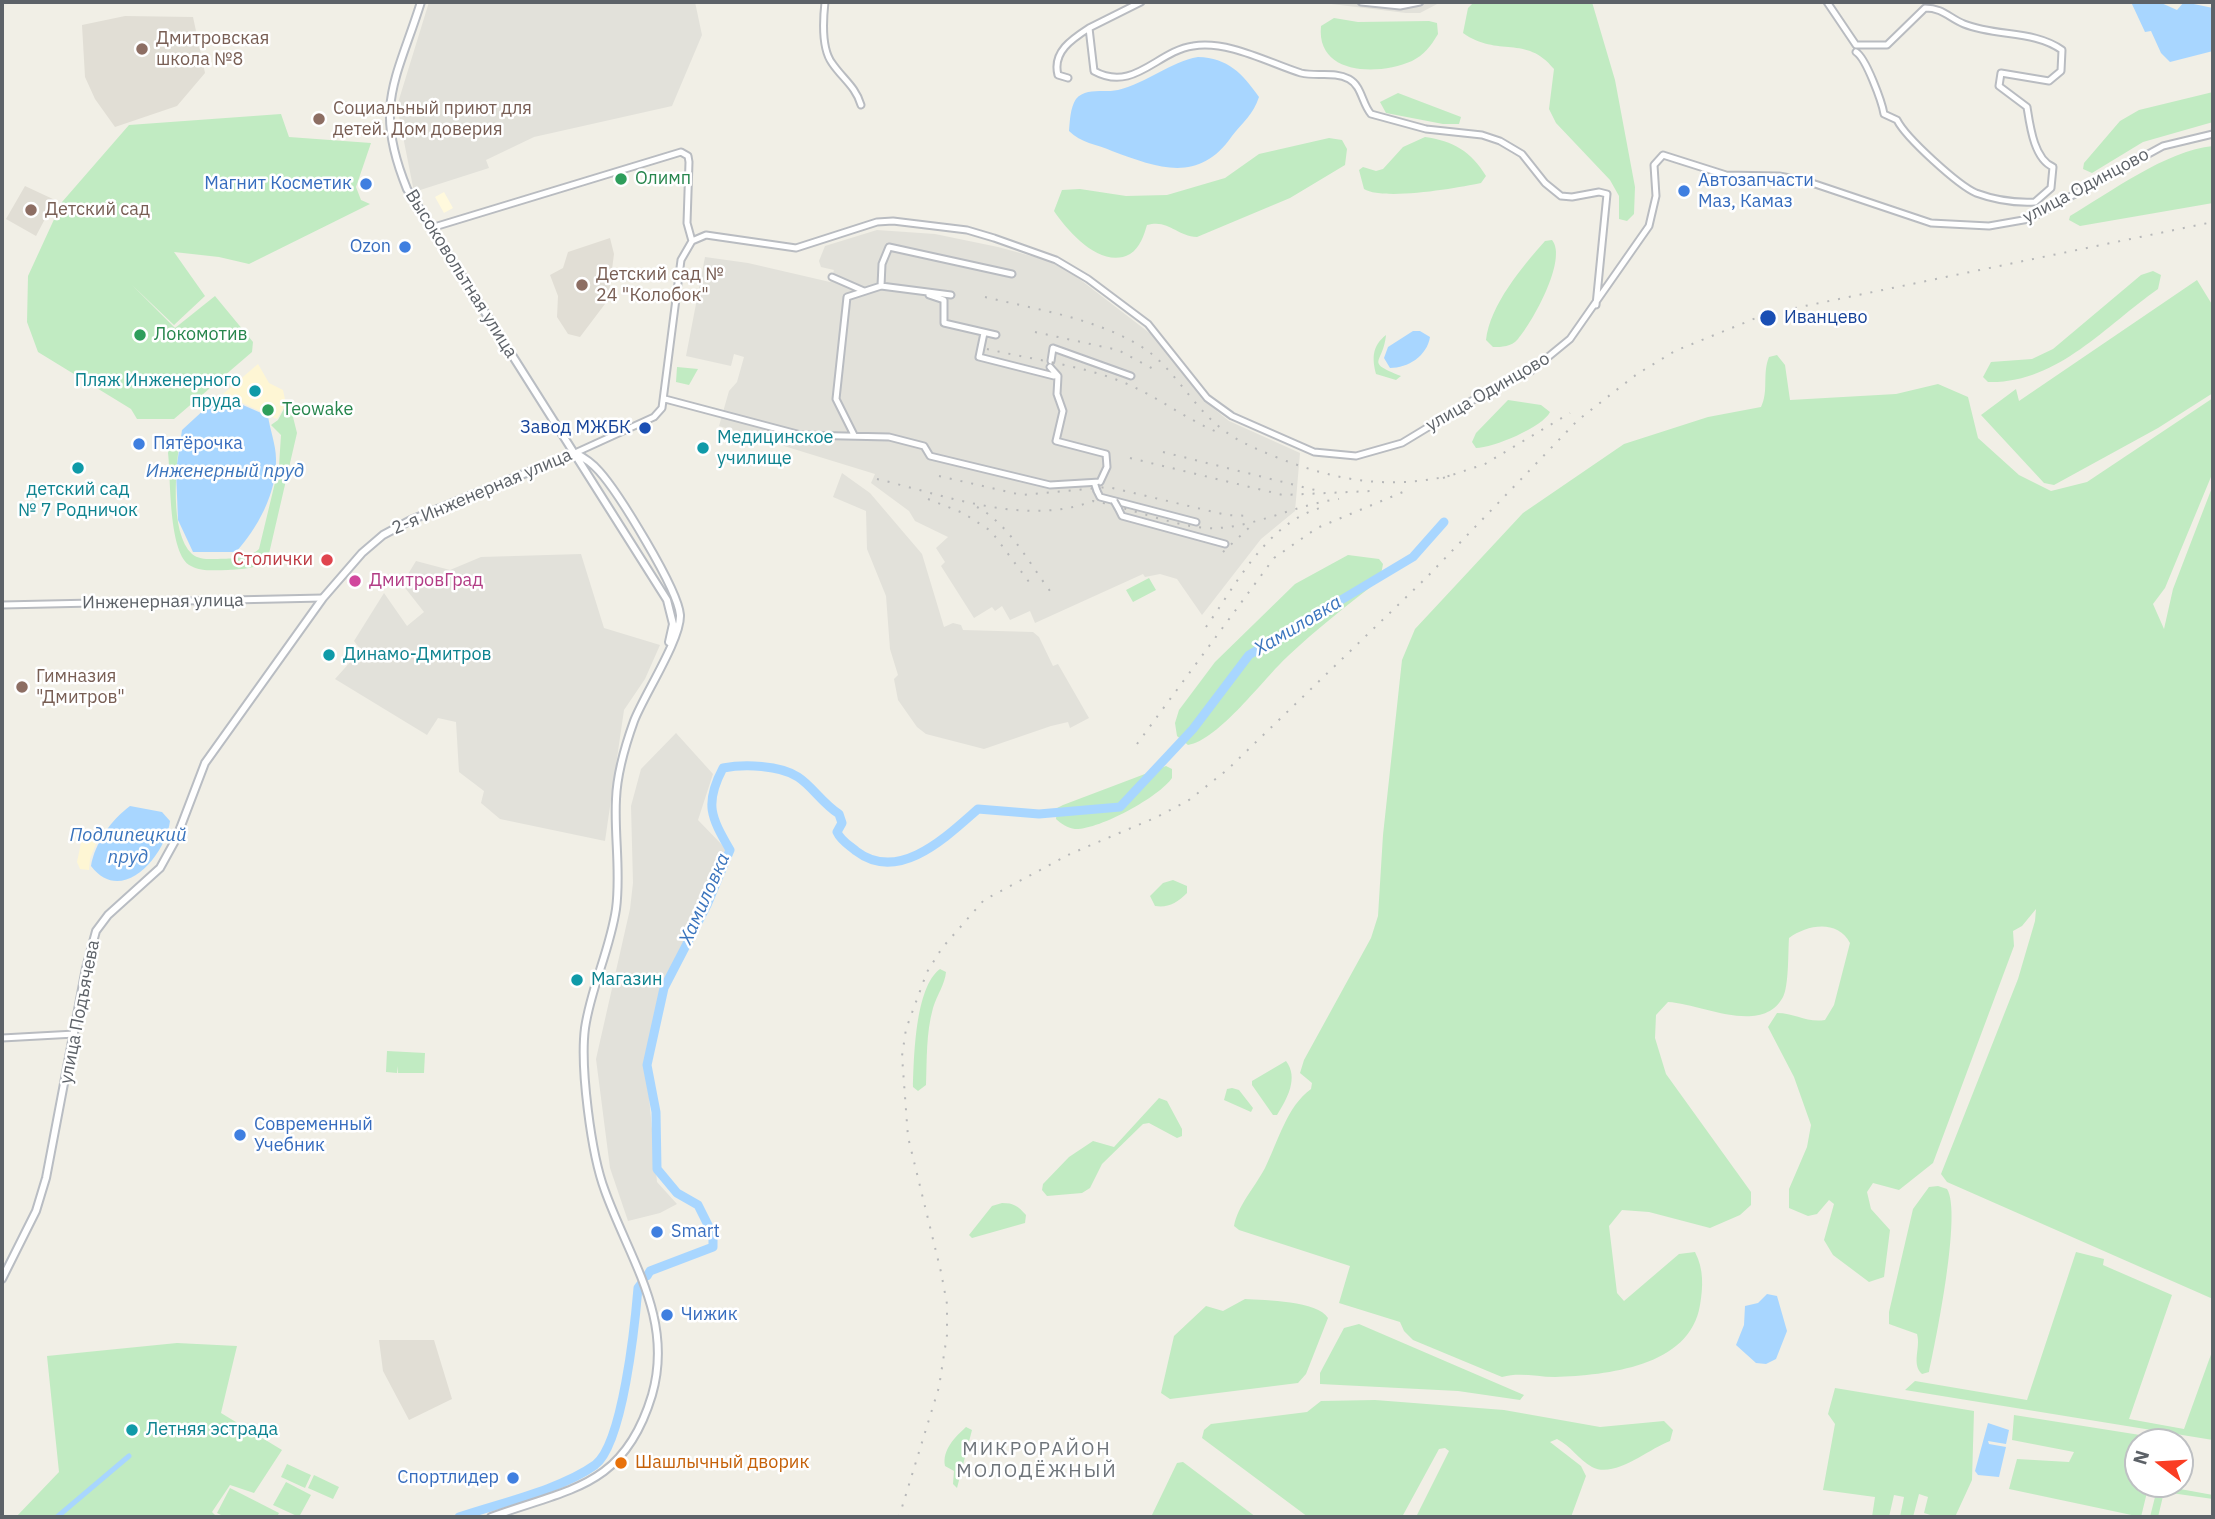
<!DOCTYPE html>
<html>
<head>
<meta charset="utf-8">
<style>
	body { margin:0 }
	#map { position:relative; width:2215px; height:1519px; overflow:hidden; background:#f1efe6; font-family:"IBM Plex Sans",sans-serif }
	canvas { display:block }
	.frame { position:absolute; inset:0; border:4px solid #5d6268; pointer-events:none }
	.north { position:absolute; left:2124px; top:1428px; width:70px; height:70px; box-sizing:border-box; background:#fff; border:2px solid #bec0c3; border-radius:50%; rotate:287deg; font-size:19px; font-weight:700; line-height:28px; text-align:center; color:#5d6268 }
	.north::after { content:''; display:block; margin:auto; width:24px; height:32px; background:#fa3d23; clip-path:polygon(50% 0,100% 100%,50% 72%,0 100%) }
</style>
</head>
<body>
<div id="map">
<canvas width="2215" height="1519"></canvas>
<div class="frame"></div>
<div class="north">N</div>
</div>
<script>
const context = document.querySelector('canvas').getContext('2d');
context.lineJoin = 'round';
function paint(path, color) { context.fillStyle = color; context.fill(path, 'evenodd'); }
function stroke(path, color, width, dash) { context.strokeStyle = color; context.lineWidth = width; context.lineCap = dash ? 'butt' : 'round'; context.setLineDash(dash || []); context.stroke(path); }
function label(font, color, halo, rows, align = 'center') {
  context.font = font + ' "IBM Plex Sans",sans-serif'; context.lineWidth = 5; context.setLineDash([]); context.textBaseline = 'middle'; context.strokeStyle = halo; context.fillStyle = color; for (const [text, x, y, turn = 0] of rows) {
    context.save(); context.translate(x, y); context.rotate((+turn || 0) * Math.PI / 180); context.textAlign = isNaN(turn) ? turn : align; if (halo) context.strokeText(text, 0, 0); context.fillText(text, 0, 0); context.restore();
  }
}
paint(new Path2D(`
	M444,192L453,208L444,213L435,197Z`), '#fff9dd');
paint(new Path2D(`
	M429,2H695L702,35L672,106L534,137L486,160L489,168L414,192L397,106Z
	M1315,2H1441L1420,13H1406Z
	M877,230L935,234L998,247L1046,260L1069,271L1156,338L1202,399L1229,421L1300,453L1295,511L1261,539L1202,615L1177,579L1160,574L1145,577L1143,574L1035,623L1030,611L1010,620L1002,606L995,611L992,607L974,618L941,566L945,562L936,548L948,537L915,521L909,511L871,483L875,474L719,426L729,391L737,382L744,357L734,354L731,366L686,356L705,257L748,263L830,282L834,270L821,267L819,261L825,246Z
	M842,473L870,493L922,554L944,627L953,623L961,625L963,630L1033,632L1039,637L1053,666L1058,664L1089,718L1070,728L1068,722L1051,726L984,749L926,734L917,727L898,700L894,679L898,675L890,649L886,596L867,549L866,511L833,497Z
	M581,554L604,628L660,645L645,679L624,710L605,841L500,819L481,803L484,791L459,772L456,722L438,718L427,735L335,679L361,650L354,641L384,593L407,626L424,612L402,584L416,561L450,570L481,557Z
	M676,733L713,774L698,820L726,849L660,997L646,1065L657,1182L677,1204L660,1213L628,1221L610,1168L596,1059L630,909L633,883L631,806L641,769Z`), '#e2e1da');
paint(new Path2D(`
	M125,16L193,17L205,73L177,106L115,127L95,99L85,77L82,25Z
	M25,186L55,200L36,236L6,219Z
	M610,238L614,254L608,300L580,337L568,334L557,317L558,296L550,275L563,268L568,252Z
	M379,1340H434L452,1399L409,1420L383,1371Z`), '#e1ded5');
paint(new Path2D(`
	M1474,2H1592L1615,80L1635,187L1634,214L1627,221L1619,219V196L1610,180L1556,123L1549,109L1554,69C1526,34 1498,58 1463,33L1468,8Z
	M1334,18L1358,22L1429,21L1437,23L1438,34C1431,46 1424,55 1412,61C1378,76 1316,75 1321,26Z
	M2213,92V122L2143,142L2092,173L2083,169L2084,163L2120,121L2139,110Z
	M1398,93L1461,117L1459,124H1443L1386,113L1380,102Z
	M281,114L289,137L371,143L356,187L361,200L370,204L249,264L219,257L174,252L205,296L174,325L132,285L175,328L215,296L253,342L252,352L174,419H137L131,409L38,352L27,322L28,276L62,202L129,125Z
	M1425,137C1453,141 1471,151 1486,176L1481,183C1457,188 1384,201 1364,189L1359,170L1363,167L1376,171L1383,169L1403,147Z
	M1329,138L1342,140L1347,149L1345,165L1290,198L1197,237C1176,236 1169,219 1147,225C1144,235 1140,248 1130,254C1102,270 1068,232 1054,211L1062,190L1080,189L1126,196L1167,195L1225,178L1259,154Z
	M2213,146V203L2080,226L2069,220L2070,216C2109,193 2167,150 2213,146Z
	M1552,240C1568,259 1532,323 1518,339C1511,347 1502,347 1493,347L1486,340C1490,305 1522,267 1545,241Z
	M2153,271L2161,275L2158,289C2105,326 2057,384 1988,382L1983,377L1991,362L2032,359L2053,349L2141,275Z
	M2197,280L2213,306V393L2158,428L2054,485L2044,483L1981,415L2016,389L2019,401Z
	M1386,335C1383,365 1364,361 1401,376L1396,380L1376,374C1372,358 1372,346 1386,335Z
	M1777,355L1785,365L1790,400L1896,394L1938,384L1968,397L1978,438L2019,475L2051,491L2087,482L2213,398V472L2165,588L2153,604L2164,629L2173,589L2213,485V1299L1947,1182L1941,1174L2018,979L2035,921L2036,909L2022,926L2013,931L2014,946L1933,1163L1899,1190L1873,1183L1867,1192L1871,1209L1890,1230L1884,1277L1869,1282L1833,1255L1824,1240L1834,1204L1829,1200L1817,1214L1808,1216L1789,1208V1189L1807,1147L1811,1125L1794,1077L1768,1027L1777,1013C1795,1013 1807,1023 1825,1020L1834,1005L1850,943C1837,919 1807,925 1789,938C1788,952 1789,986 1783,997C1762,1036 1702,1004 1668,1002L1656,1015L1655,1038L1666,1074L1751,1192V1205L1740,1215L1710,1228L1649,1212L1622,1210L1609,1226L1617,1293L1624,1301L1679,1254L1695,1252C1704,1269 1703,1287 1700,1305C1690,1367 1607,1375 1555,1377C1537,1377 1520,1372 1502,1377L1413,1340L1404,1331L1400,1322L1339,1303L1350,1266L1239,1230L1234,1226C1238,1205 1255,1187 1265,1168C1278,1142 1287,1106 1311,1089L1312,1083L1300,1073L1304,1060L1371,938L1378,916L1383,835L1402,660L1415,629L1523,513L1624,444L1708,417L1761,407C1769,391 1762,374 1769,357Z
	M677,367L698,369L689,385L676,382Z
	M1508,400L1541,405L1550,412C1543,427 1493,448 1476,448L1472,442L1476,433Z
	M286,405H290L297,433L268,558C260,569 241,569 228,570C216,570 202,572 191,566C168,555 171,477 168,453L171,438H180C176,467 169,532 192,554C199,560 210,559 218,559C233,558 247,560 259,549L279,466L281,435L271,425L278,420Z
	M1348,555L1379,559L1383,564L1380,580C1348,604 1317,629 1288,656C1264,678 1219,740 1188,745L1177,736L1175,723L1179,710L1215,662L1295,584Z
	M1149,578L1156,590L1133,602L1126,590Z
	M1166,766L1172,769V778C1159,797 1099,830 1075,829C1068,828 1061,824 1056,819L1057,808L1063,805Z
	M1173,880L1187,886V893C1177,903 1168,908 1155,906L1150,896L1163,883Z
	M940,969L946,972C945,984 937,995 933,1008C926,1033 927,1059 926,1085L918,1091L913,1087C914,1058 915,987 940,969Z
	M387,1051L425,1053L424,1073H398L397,1066V1073L386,1072Z
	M1286,1061C1299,1078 1287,1099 1277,1115H1273L1252,1085V1081Z
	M1232,1088L1239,1090L1253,1108L1251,1112L1224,1100L1227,1089Z
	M1159,1098L1167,1101L1182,1129V1136L1177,1138L1149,1123L1143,1124L1102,1164L1090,1188L1082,1193L1047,1196L1042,1190L1043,1184L1069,1157L1093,1141L1114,1147Z
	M1938,1186L1947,1189C1962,1212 1936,1340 1929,1372L1922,1374C1911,1364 1921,1348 1917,1334L1889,1324V1312L1913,1209L1929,1187Z
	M1002,1203C1014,1203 1018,1206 1026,1215L1025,1223L972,1238L969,1235L992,1206Z
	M2076,1252L2104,1259L2103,1265L2172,1295L2129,1419L2184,1429L2213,1349V1440L1905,1390L1915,1381L2027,1400Z
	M1245,1299C1265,1300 1318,1301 1328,1318L1306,1374L1298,1383L1170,1399L1161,1393L1174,1336L1206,1306L1223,1311Z
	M1359,1324L1524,1395L1520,1400L1458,1391L1320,1384V1373L1344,1328Z
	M177,1343L237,1346L221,1413L282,1450L254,1493L230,1485L212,1512L217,1517H16L59,1472L47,1356Z
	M1835,1388L1974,1411L1972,1480L1955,1517H1937L1924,1513L1928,1497L1919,1494L1913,1517H1900L1904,1497L1894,1495L1889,1517H1872L1875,1497L1823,1490L1835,1424L1828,1414Z
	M1375,1400L1504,1410L1600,1427L1664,1421L1673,1430L1670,1441C1648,1449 1615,1479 1592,1467C1578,1459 1571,1446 1557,1439L1550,1442L1581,1466L1586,1476L1571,1517H1416L1449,1451L1445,1448L1439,1449L1402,1517H1308L1202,1438L1204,1430L1211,1424L1307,1412L1321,1401Z
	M2014,1415L2159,1438L2158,1442H2138V1484H2149L2141,1517L2009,1489L2017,1459L2069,1462L2074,1452L2012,1440Z
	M966,1427L972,1430L957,1488L953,1484L954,1471L945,1466C942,1450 955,1437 966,1427Z
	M1183,1462L1256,1517H1151L1177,1463Z
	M287,1464L311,1475L305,1488L281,1477Z
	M314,1475L339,1487L333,1499L308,1488Z
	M286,1482L311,1495L299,1517L273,1505Z
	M2158,1485L2213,1495V1499L2164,1492L2158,1517H2150Z
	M230,1488L279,1513L277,1517H225L217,1513Z`), '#c1ebc2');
paint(new Path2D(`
	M258,364L269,383L283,390L286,404L277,419L223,394Z
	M88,834L97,841L90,859L89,870L80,869L77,862L82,838Z`), '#fef6d4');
paint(new Path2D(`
	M2131,2H2159L2177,10L2184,2L2213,8V51L2170,62L2161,53L2151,31L2145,32Z
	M1198,57C1228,58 1242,73 1259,97C1253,115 1243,122 1232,136C1199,184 1158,168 1112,151C1096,144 1081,143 1069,131C1070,121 1070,108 1076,99C1086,87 1104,93 1118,90C1147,83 1170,62 1198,57Z
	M1413,331H1420L1430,337C1427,356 1408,368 1390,368L1384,358L1388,347Z
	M220,395L268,416C270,430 276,445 276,459C277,493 257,529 236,552H193L178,520L176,471L182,430Z
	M130,806L162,812L170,821C166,855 122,907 91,866C95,843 111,820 130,806Z
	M1767,1294L1777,1296L1787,1331L1776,1359L1766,1364L1756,1363L1736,1345L1744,1325L1745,1306L1758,1303Z
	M1988,1423L2009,1430L2006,1444L1988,1441L1989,1444L2006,1447L1999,1477L1978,1475L1975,1471Z`), '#a8d6ff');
stroke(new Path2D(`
	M57,1517L129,1456`), '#a8d6ff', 5);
stroke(new Path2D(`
	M647,1276L650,1271L713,1247V1235L698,1205L677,1193L657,1169L656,1112L647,1065L664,988L707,905L730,850C711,817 704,804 723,768C744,764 780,765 798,777C812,786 822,803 839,814L842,823L837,832C841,841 849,845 856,851C899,884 947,836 978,809L1039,814L1120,807L1193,729L1249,655L1413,557L1444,522
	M459,1517C500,1503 560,1490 595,1465C623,1444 635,1324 638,1288L641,1284`), '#a8d6ff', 9);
const tertiary = new Path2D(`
	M825,2C823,20 821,48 832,63C842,78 856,87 861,105
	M1141,2L1089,28L1094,71C1134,93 1157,51 1193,46C1228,40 1269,63 1301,73C1317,77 1334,71 1349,79C1362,86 1362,104 1371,114L1426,129L1482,135L1500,141L1522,154L1545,183L1561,196L1572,197L1599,192L1607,194L1596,305
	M1361,2L1400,6L1420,2
	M1827,2L1856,45H1887L1925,8C1943,8 1949,18 1964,24C1997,37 2034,30 2062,50L2061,71L2049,81L2001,73L1999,86L2027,107C2030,126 2034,159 2053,167L2051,188L2035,202C2016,203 1995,200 1976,193C1958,185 1906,138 1897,120L1884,114C1882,102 1866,58 1856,52
	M1068,78L1058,75C1052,52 1072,39 1089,28
	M431,228L681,152L688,156L689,162L687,223L692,241
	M832,277L864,291
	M881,286L882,264L889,247L1012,274
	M929,295L944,300V323L996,335
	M984,333L979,357L1054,376
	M1051,361L1053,348L1131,376
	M665,399L801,435L889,437L924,446L930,456L1050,485L1100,482L1107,467L1106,454L1056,441L1063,411L1057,394L1058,376L1050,367
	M854,435L836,399L847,297L881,286L951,295
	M575,453L654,417L662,408L681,260L692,241L706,235L796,248L877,222L893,221L967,230L994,238L1056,260L1088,279L1148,324L1207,398L1232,416L1314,452L1356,456L1402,443L1473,400L1531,371L1570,339L1649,226L1656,196L1654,165L1663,155L1726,175L1779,176L1806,181L1931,223L1989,226L2029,219L2163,146L2213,134
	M1097,491L1100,497L1196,522
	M1118,508L1122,516L1225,544
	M2,605L323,598
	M2,1038L75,1034`);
const secondary = new Path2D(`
	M421,2C396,81 373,106 407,189L667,600L673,624L669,642
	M2,1279L36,1211L46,1178L86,968L96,931L108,915L160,868L176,839L205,763L323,598L362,553L383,535L411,520L575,453
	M491,1517C570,1488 624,1488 652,1395C674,1319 630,1260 605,1191C591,1154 580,1067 585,1028C591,987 610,950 616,909C621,872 614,835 616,799C617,772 625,746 634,721C644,695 681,639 680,615C678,589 618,492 599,471C592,463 585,458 575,453`);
stroke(tertiary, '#b9bcc1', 9);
stroke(secondary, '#b9bdc3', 10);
stroke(tertiary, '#fff', 5);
stroke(secondary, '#fff', 6);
stroke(new Path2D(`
	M985,297C1039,310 1095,318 1142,347C1172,366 1189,401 1216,424C1234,440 1254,448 1276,457C1336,481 1390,490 1453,475
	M1035,332L1118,350L1159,372
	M987,349C1030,359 1079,365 1120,381C1156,395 1186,420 1222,434
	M1163,452L1315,490
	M1130,458L1283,495L1371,491
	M939,476L1022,495L1108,487L1227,515L1251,516
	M1443,478L1485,464L1570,413
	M877,479C945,495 1025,527 1093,501C1130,507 1184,531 1219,528C1260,525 1298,504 1339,499
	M928,499L963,513L991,531L1032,586
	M977,507C1009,524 1029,563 1050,591
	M1223,552L1253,524
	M1206,627C1236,585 1266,524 1320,508
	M1137,744L1274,558L1317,528L1410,489
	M899,1517L939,1387L947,1335V1304L941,1272L908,1137L902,1056L906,1029L927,972L942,948L984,900L1070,854L1157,817L1189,800L1227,770L1426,578L1578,420L1637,374L1675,351L1766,314L2213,222`), '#b7b8b9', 2, [2, 9]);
const tertiaryBridge = new Path2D(`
	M1095,485L1097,491
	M1114,501L1118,508`);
stroke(tertiaryBridge, '#b9bcc1', 9, []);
stroke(tertiaryBridge, '#fff', 5);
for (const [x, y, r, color] of [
	[142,49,7,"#8d6e63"],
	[319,119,7,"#8d6e63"],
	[621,179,7,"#2e9e5b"],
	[366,184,7,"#3f7fe0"],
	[1684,191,7,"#3f7fe0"],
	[31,210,7,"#8d6e63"],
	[405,247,7,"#3f7fe0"],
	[582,285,7,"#8d6e63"],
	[1768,318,9,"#1a4fb4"],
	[140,335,7,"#2e9e5b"],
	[255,391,7,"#0f9aa8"],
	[268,410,7,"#2e9e5b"],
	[645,428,7,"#1a4fb4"],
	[139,444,7,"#3f7fe0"],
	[703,448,7,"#0f9aa8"],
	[78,468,7,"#0f9aa8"],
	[327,560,7,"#e0444e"],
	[355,581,7,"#d1479c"],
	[329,655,7,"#0f9aa8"],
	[22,687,7,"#8d6e63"],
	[577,980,7,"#0f9aa8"],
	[240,1135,7,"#3f7fe0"],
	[657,1232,7,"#3f7fe0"],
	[667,1315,7,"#3f7fe0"],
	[132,1430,7,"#0f9aa8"],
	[621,1463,7,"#e8710a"],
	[513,1478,7,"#3f7fe0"]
]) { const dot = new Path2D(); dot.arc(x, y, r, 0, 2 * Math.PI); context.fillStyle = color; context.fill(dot); stroke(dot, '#fff', 2.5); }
label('18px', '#785e54', '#fff', [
	["Дмитровская",156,39],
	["школа №8",156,60],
	["Социальный приют для",333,109],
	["детей. Дом доверия",333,130],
	["Детский сад",45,210],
	["Детский сад №",596,275],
	["24 \"Колобок\"",596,296],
	["Гимназия",36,677],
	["\"Дмитров\"",36,698]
], 'left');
label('18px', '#27864d', '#fff', [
	["Олимп",635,179],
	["Локомотив",154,335],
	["Teowake",282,410]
], 'left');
label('18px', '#366cbe', '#fff', [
	["Автозапчасти",1698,181],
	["Маз, Камаз",1698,202],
	["Магнит Косметик",352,184,"right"],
	["Ozon",391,247,"right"],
	["Пятёрочка",153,444],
	["Современный",254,1125],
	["Учебник",254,1146],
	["Smart",671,1232],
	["Чижик",681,1315],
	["Спортлидер",499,1478,"right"]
], 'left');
label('18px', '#5d6268', '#fff', [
	["улица Одинцово",2086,186,-28],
	["Высоковольтная улица",461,274,58],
	["улица Одинцово",1488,392,-30],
	["2-я Инженерная улица",482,492,-23],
	["Инженерная улица",163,602,-1],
	["улица Подъячева",80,1012,-79]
]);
label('18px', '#164399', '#fff', [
	["Иванцево",1784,318],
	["Завод МЖБК",631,428,"right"]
], 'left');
label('18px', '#0d838f', '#fff', [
	["Пляж Инженерного",241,381,"right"],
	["пруда",241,402,"right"],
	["Медицинское",717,438],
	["училище",717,459],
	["детский сад",78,490,"center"],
	["№ 7 Родничок",78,511,"center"],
	["Динамо-Дмитров",343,655],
	["Магазин",591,980],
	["Летняя эстрада",146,1430]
], 'left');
label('18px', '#be3a42', '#fff', [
	["Столички",313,560]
], 'right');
label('18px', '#b23c85', '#fff', [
	["ДмитровГрад",369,581]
], 'left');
label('18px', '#c56008', '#fff', [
	["Шашлычный дворик",635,1463]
], 'left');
label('italic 19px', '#3a74bd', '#fff', [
	["Инженерный пруд",225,472],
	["Хамиловка",1298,626,-31],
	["Подлипецкий",128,836],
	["пруд",128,858],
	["Хамиловка",705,899,-66]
]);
context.letterSpacing = '2px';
label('19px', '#6e747a', '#fff', [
	["МИКРОРАЙОН",1037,1450],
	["МОЛОДЁЖНЫЙ",1037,1472]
]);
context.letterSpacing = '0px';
</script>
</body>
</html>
